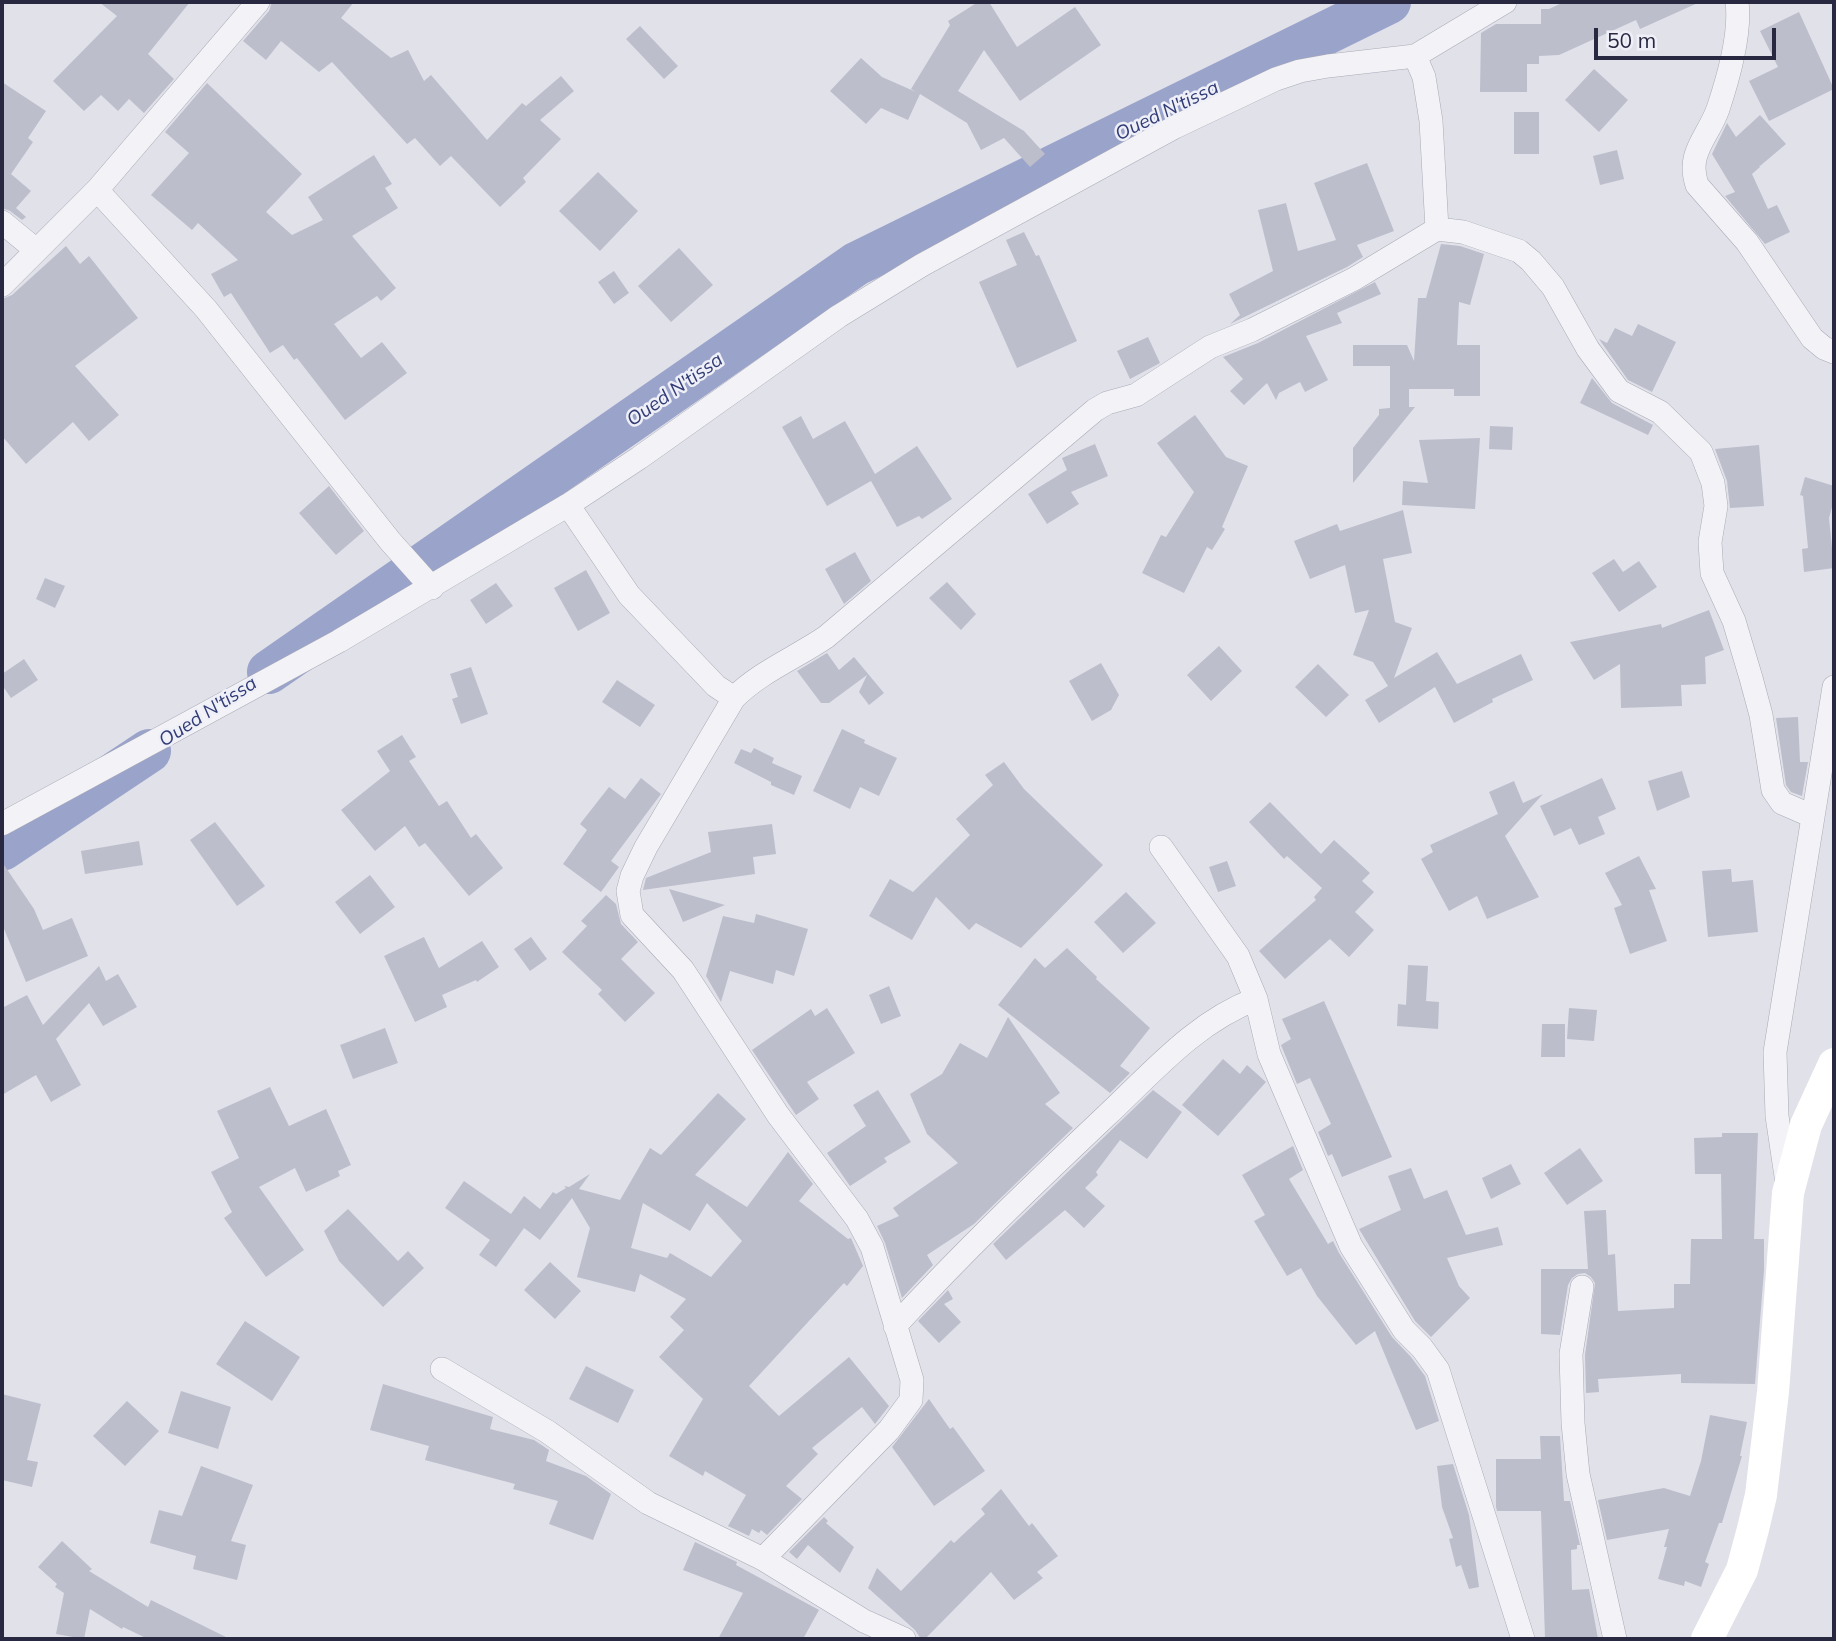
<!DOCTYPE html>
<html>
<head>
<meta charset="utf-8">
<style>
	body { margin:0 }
	#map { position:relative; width:1836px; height:1641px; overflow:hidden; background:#e0e1e9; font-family:Mulish,sans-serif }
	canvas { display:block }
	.frame { position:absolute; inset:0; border:4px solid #282941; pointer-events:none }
	.scale { position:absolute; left:1594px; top:28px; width:182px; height:32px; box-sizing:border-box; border:4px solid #282941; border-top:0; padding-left:9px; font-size:21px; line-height:24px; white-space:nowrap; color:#282941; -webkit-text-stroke:5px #eff0f7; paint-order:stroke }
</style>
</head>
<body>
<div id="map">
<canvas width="1836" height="1641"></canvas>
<div class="frame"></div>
<div class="scale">50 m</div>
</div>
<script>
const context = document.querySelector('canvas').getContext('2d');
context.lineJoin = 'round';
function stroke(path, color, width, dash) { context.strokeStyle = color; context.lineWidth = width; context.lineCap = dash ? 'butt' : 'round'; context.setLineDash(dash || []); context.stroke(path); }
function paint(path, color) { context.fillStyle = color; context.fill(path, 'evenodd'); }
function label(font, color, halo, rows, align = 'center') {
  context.font = font + ' Mulish,sans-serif'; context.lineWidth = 5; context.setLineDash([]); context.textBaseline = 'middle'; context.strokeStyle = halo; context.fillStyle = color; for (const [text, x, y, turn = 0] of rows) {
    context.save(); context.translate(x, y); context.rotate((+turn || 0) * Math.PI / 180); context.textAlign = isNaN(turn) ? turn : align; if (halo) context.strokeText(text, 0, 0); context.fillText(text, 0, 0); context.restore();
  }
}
stroke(new Path2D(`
	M269,672L856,264L1389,2
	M2,849L149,751`), '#9aa3ca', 44);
paint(new Path2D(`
	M99,2H190L148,54L174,79L144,113L129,99L118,111L101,95L84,111L53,81L117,16Z
	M272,2H354L341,18L391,58L408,50L424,81L431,75L487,140L522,103L526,106L561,76L574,91L540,120L561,139L523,178L526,182L500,207L451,156L440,166L415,138L407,144L332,62L319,72L281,41L266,60L243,41L269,11Z
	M978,2H989L1017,47L1075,7L1101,45L1020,101L984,50L958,91L1024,131L1045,154L1030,167L1004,138L981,150L967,123L920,94L908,120L881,108L866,124L830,91L861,58L882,77L916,92L911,89L950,25L948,21Z
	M1564,2H1700L1640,29L1636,20L1559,55L1539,56V64H1527V92H1480L1481,33L1496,24H1541V9H1549Z
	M1799,12L1834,89L1769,121L1749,81L1778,67L1760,31Z
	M640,26L678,66L664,79L626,39Z
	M1594,69L1628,100L1599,132L1565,100Z
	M2,82L46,111L28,138L33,142L11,174L31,191L16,208L26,217L22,220L10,211L2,208Z
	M207,83L302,174L266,212L292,235L323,220L308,197L374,155L392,184L385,188L398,208L352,236L396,288L381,301L377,296L334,324L361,358L382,342L407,373L345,420L297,358L294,360L283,345L270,353L231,293L224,297L211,274L238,260L198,223L192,230L151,195L189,153L165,132Z
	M1514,112H1539V154H1514Z
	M1760,115L1786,144L1760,166L1759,165L1760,167L1752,174L1768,209L1777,205L1790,232L1765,244L1725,196L1735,192L1712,154L1727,123L1736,137Z
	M1617,150L1624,179L1600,185L1593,156Z
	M1367,163L1394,231L1357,245L1363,257L1347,267L1230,324L1240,315L1229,294L1273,271L1258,210L1286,203L1298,251L1336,240L1314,183Z
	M598,172L638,211L600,251L559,211Z
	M1024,232L1036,256L1039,255L1077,341L1017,368L979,282L1017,265L1006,240Z
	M1441,244L1460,246L1484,254L1470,305L1459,302L1457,345H1480V396H1454V389H1409V407H1415L1353,483V448L1379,415V409L1390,408V366H1353V345H1407L1414,361L1418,298H1426Z
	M66,246L80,264L89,256L138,318L75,366L119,415L89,441L73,422L26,464L2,436V299L12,295Z
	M679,248L713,285L671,322L638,286Z
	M614,271L629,293L614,304L598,282Z
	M1375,282L1381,294L1337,313L1342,323L1306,336L1328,380L1305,392L1300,382L1279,393L1276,400L1267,383L1244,405L1230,391L1243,379L1223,357L1258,343Z
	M1638,324L1676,342L1652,392L1628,380L1599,339L1607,343L1615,328L1632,336Z
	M1148,337L1160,363L1130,379L1117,351Z
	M1592,378L1612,403L1653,425L1648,435L1580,403Z
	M1195,415L1226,457L1248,466L1222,527L1225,529L1212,550L1207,547L1184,593L1142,573L1161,535L1166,537L1194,492L1157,443Z
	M801,416L813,439L845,421L875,474L917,446L952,499L922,519L919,516L897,527L871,481L827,506L782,427Z
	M1490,426L1513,427L1512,450L1489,449Z
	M1480,438L1475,509L1402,505L1403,481L1428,483L1419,440Z
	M1095,444L1108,476L1071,492L1079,504L1047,524L1028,494L1067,470L1062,458Z
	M1759,445L1764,506L1730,508L1727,481L1715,449Z
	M1805,477L1834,486V500L1829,518L1834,568L1804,572L1802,549L1808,548L1803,496L1800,495Z
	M329,486L364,531L336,555L299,513Z
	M1403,510L1412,553L1383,559L1395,622L1412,628L1394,678L1437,652L1457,684L1521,654L1533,680L1492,699L1493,702L1454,723L1435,687L1379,723L1365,700L1388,686L1373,662L1353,655L1369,610L1355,613L1345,565L1310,579L1294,541L1337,524L1340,531Z
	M855,552L871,581L844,604L825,569Z
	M1614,559L1623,572L1639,561L1657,587L1619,612L1592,573Z
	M586,570L610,613L578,631L554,588Z
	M45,578L65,586L55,608L36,599Z
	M947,582L976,614L961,630L929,598Z
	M496,583L513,606L486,624L470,600Z
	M1709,610L1724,650L1705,657L1706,684L1681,685L1682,706L1621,708L1620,664L1594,680L1570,642L1661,624L1662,628Z
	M1219,646L1242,671L1211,701L1187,675Z
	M827,653L839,670L854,657L884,693L869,705L859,692L867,675L829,703H821L797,671Z
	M24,659L38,680L11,698L2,685V674Z
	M1101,663L1119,695L1111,710L1092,721L1069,681Z
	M1318,664L1349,695L1326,717L1295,687Z
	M471,667L488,714L461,724L452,699L458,697L450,674Z
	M617,680L655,705L640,727L602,702Z
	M1798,717L1800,762H1808L1802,796L1791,792L1786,785L1776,718Z
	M842,729L865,740L864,743L897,758L879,796L860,787L850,809L813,791Z
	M402,735L416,757L409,761L439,806L447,801L471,838L476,834L503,868L469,896L425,843L419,847L405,826L375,851L341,810L390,771L377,751Z
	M754,748L774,758L772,763L802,776L794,795L771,785V782L734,763L741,749L751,753Z
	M1004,762L1024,789L1103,865L1021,948L976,923L969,930L936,897L912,940L869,916L890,879L913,892L970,835L956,819L993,785L985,775Z
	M1682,771L1690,797L1657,811L1648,781Z
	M641,778L661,794L611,861L619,867L601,892L563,864L587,830L580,824L609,787L625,799Z
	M1602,778L1616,809L1598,817L1605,834L1579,845L1571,828L1554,836L1540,806Z
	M1514,781L1523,803L1543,794L1505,836L1539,897L1487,919L1477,896L1449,911L1421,859L1433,852L1430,845L1498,814L1489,792Z
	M1270,802L1321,854L1334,840L1370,873L1362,881L1374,892L1355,912L1374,930L1349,957L1330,939L1285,979L1259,951L1316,900L1314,897L1322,888L1287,856L1284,859L1249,822Z
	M215,822L265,886L237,906L190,840Z
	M772,824L776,854L753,857L755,874L643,890L646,878L711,852L708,832Z
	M139,841L143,865L85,874L81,851Z
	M1639,856L1656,889L1649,890L1667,941L1630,954L1614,908L1622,905L1605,873Z
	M1227,861L1236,886L1218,892L1209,867Z
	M2,862L34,909L43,930L72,918L88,956L26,982L2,924Z
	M1731,869L1732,882L1753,880L1758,932L1708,937L1702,871Z
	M370,875L395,907L360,934L335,902Z
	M669,889L725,905L683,922Z
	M1126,892L1156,923L1123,953L1094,922Z
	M606,895L616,904L621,924L638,942L621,959L655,993L625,1022L598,994L602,990L562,952L587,926L581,921Z
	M756,914L808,929L794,976L776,970L773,984L730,971L721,1002L706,976L723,916L754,923Z
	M424,937L439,968L482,941L499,967L477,982L476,980L442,995L447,1007L415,1022L384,956Z
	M531,937L547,959L530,971L514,949Z
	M1067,948L1097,977L1096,979L1150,1028L1120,1066L1130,1073L1110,1093L998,1005L1035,958L1045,968Z
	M1408,965L1428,966L1426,1001L1439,1002L1438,1029L1397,1026L1398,1004L1406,1005Z
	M99,966L106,981L118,974L137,1007L103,1026L89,1003L56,1039L81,1085L51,1102L36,1075L2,1095V1008L27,995L43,1025Z
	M889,986L901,1016L881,1024L869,995Z
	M1324,1001L1392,1157L1342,1177L1332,1154L1328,1156L1318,1132L1331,1124L1310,1078L1297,1084L1281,1045L1291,1039L1282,1019Z
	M827,1008L855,1053L807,1082L819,1099L796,1115L752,1050L811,1009L815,1016Z
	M1569,1008L1597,1010L1594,1041L1567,1039Z
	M1008,1017L1060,1093L1045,1104L1073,1128L974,1224L927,1255L933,1265L902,1298L885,1243L877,1226L899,1216L893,1208L958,1163L927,1134L910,1094L942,1074L960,1043L987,1058Z
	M1542,1024H1565V1057H1541Z
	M385,1028L398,1063L353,1079L340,1045Z
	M1223,1059L1240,1074L1247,1065L1266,1082L1218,1136L1182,1105Z
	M270,1087L289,1126L326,1109L351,1165L338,1171L340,1176L306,1192L295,1168L259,1187L304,1250L266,1277L224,1218L232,1212L211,1172L239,1158L217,1111Z
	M878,1090L911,1142L884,1158L887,1162L850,1186L827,1153L866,1126L853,1105Z
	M1153,1090L1182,1112L1147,1159L1120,1140L1096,1172L1098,1175L1085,1188L1105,1206L1084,1228L1065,1210L1006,1260L993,1244Z
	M718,1093L746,1119L695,1175L747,1207L788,1152L813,1184L799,1201L848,1239L851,1238L863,1266L847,1286L844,1283L749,1386L779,1416L849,1357L889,1406L875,1424L862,1407L812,1448L818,1454L786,1486L802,1499L767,1535L761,1530L759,1533L752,1529L749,1536L728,1526L746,1495L705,1471L703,1476L669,1456L703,1399L659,1357L684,1330L670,1317L686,1299L640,1274L635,1292L577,1277L590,1228L572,1198L540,1240L524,1228L496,1267L479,1255L490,1240L445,1208L464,1181L511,1214L524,1196L540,1209L553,1192L556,1194L566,1188L564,1186L569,1187L590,1174L579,1189L620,1200L650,1148L661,1155ZM643,1203L690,1231L707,1203L742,1241L711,1277L670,1253L667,1258L631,1248Z
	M1722,1133H1758L1754,1239H1764V1270L1755,1384L1681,1383V1374L1598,1379L1599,1392L1586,1393L1585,1355L1595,1283L1591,1277L1585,1273L1578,1274L1572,1278L1568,1285L1560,1335L1541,1334V1269H1588L1584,1211L1606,1210L1608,1255L1615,1254L1618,1311L1674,1308V1284H1690L1691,1239H1722L1721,1174H1695L1694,1138L1722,1137Z
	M1293,1146L1303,1170L1289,1179L1328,1244L1333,1241L1339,1253L1392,1337L1411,1357L1425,1376L1439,1421L1416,1430L1375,1331L1356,1345L1317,1296L1301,1268L1287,1276L1254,1221L1265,1215L1242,1175Z
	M1580,1148L1603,1181L1567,1205L1544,1173Z
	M1511,1164L1521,1184L1491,1199L1482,1178Z
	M1411,1168L1424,1199L1447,1190L1466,1235L1498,1227L1503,1245L1447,1258L1459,1286L1470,1298L1431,1337L1415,1321L1359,1229L1401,1210L1388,1176Z
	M348,1209L398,1261L408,1251L424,1268L383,1307L339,1261L324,1231Z
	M550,1262L581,1291L555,1319L524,1290Z
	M948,1290L953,1299L944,1304L961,1322L939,1343L918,1321Z
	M245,1321L300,1357L272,1401L216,1364Z
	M586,1366L634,1390L618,1423L569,1399Z
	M383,1384L493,1417L490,1429L534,1440L549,1450L546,1461L586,1476L611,1494L593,1540L549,1524L558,1501L513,1489L515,1484L425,1460L429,1446L370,1430Z
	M181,1391L231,1407L218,1449L168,1433Z
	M2,1394L41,1404L27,1460L38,1462L32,1487L2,1480Z
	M929,1399L950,1429L953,1427L985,1471L934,1506L892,1447Z
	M127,1401L159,1431L125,1466L93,1436Z
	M1710,1415L1747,1422L1740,1456H1742L1722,1523H1719L1705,1562L1709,1564L1701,1587L1685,1581L1684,1586L1658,1579L1667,1547H1664L1669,1529L1607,1540L1598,1500L1664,1488L1690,1496L1701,1461Z
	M1540,1436H1560L1564,1501H1570L1580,1545H1577V1549L1571,1550L1572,1590L1589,1589L1598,1639H1545L1541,1511H1497L1496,1507V1459H1541Z
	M1453,1464L1469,1515L1479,1587L1469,1589L1461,1565L1456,1567L1449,1539L1453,1538L1442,1507L1437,1466Z
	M201,1466L253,1485L231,1541L246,1545L237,1580L193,1569L196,1556L150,1543L159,1510L182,1516Z
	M1001,1489L1029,1526L1032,1523L1058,1556L1037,1572L1043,1578L1014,1600L991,1572L925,1639H921L915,1630L868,1588L877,1568L901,1591L951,1540L954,1543L985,1514L981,1509Z
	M824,1517L828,1521L826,1523L854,1547L840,1573L808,1545L797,1559L789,1552Z
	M62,1541L92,1569L89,1571L148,1607L151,1600L230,1639H148L123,1627L122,1629L90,1609L84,1639L56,1634L64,1593L55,1587L57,1584L38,1567Z
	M695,1542L737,1562L736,1565L819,1610L803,1639H718L743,1593L683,1570Z`), '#bdbecc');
const street = new Path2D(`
	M1737,2C1741,33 1728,79 1718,109C1708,137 1686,153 1697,185L1747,242L1812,338L1824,348L1834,352
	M1415,56L1424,77L1431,121L1437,229
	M97,190L206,309L390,541L432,588
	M2,222L36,250
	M2,285L97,190L258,2
	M568,505L629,595L716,686L734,698L646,847L632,876L628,891L632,915L683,970L778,1115L857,1219L872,1247L912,1380L911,1400L889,1430L763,1559
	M734,698C760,672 795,658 826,637L1095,410L1107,403L1136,395L1210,347L1252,330L1354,279L1437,229L1463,232L1519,251L1531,261L1553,287L1588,349L1619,391L1660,412L1701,452L1713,483L1716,506L1710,542L1712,573L1734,621L1751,678L1761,715L1773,790L1782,803L1812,816
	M2,824L339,641L568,505L639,458L839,316L922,265L1175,127L1276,79L1300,71L1328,66L1415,56L1505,2
	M1161,847L1238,956L1256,999L1269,1054L1351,1246L1404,1330L1422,1348L1438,1370L1523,1639
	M1787,1183L1777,1116L1775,1052L1834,687
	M1582,1287L1571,1354L1573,1423L1578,1474L1615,1639
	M895,1326C963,1252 1033,1185 1106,1116C1152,1073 1195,1022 1256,999
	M442,1369L548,1432L648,1503L763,1559L864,1621L904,1639`);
stroke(street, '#a9aab7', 24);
stroke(street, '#f3f3f7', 23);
stroke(new Path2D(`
	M1707,1639L1742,1570L1753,1529L1761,1495L1773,1392L1788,1193L1806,1125L1834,1064`), '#fff', 32);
label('italic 19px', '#313b76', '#eff0f7', [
	["Oued N'tissa",1167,111,-26],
	["Oued N'tissa",675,390,-35],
	["Oued N'tissa",208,712,-33]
]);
</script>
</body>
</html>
